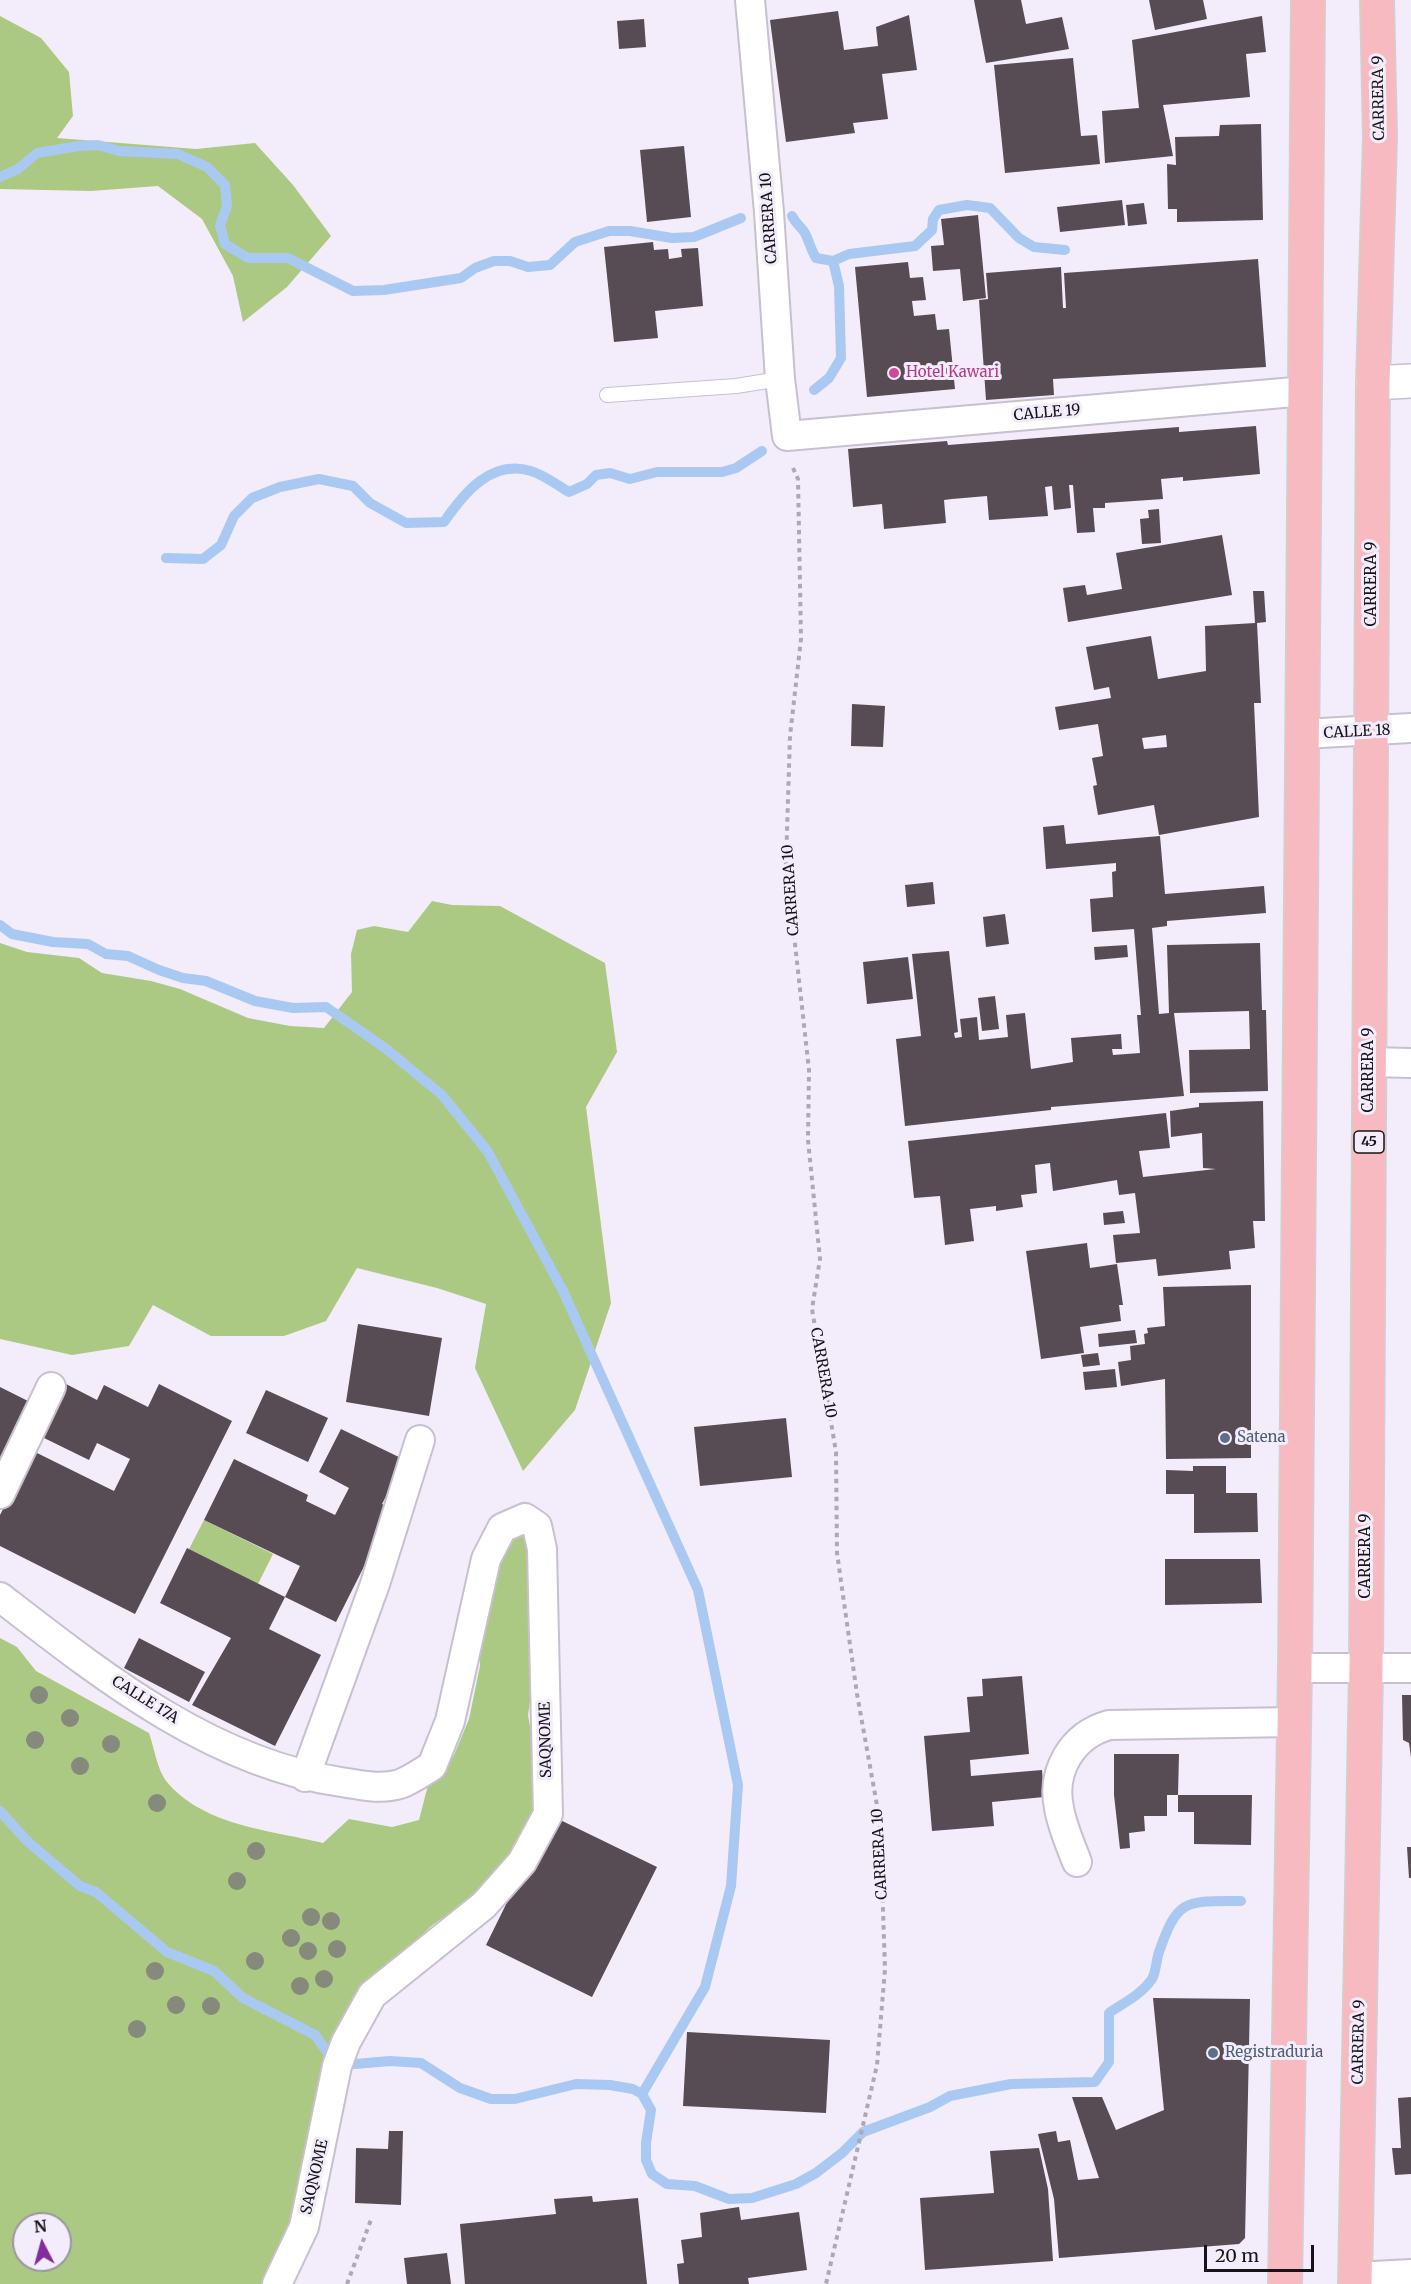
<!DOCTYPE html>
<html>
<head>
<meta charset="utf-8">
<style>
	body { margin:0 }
	#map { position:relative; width:1411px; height:2284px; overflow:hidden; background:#f3ecfb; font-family:Merriweather,serif }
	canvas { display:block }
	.north { position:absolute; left:12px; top:2212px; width:60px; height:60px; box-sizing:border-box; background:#f3ecfb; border:2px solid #9b95a1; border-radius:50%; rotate:354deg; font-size:16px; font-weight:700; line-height:24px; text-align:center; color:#161319 }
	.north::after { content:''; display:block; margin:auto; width:21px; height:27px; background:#822d9b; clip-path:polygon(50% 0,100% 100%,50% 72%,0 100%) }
	.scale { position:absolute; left:1204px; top:2245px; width:110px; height:27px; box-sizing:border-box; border:3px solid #161319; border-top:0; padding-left:8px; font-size:18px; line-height:21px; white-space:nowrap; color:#161319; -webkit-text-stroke:4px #f3ecfb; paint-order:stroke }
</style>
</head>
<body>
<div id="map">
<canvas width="1411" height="2284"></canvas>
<div class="north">N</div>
<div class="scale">20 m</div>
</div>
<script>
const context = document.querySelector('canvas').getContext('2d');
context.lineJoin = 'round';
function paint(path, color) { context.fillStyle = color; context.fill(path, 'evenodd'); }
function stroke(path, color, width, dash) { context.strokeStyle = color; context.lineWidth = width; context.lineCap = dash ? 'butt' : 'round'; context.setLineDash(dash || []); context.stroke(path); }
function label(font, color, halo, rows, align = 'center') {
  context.font = font + ' Merriweather,serif'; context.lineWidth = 6; context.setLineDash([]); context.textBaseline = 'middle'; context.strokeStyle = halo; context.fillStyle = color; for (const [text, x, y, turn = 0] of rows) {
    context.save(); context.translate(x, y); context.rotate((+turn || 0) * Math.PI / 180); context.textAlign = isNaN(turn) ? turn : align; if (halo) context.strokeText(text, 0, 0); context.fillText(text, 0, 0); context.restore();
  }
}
paint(new Path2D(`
	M0,16L41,38L69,72L73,116L57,138L196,149L255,143L293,185L331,236L287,287L243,322L233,276L202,219L158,186L91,191L0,189Z
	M432,901L452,905L500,906L605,963L617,1052L586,1107L611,1303L575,1410L523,1471L475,1368L486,1304L437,1288L357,1268L326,1321L284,1336H211L153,1305L129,1346L72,1355L0,1339V943L27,952L79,958L102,973L151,981L180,989L248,1018L290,1026L324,1028L352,992L351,954L357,930L374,926L408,932Z
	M204,1520L273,1554L258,1584L189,1549Z
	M514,1532L529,1534L534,1678L528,1715L534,1749L536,1803L524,1835L483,1889L430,1927L359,1998L294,2218L267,2284H0V1638L17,1647L36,1671L149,1733C154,1747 157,1769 166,1781C203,1826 270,1830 323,1843L349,1819L392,1827L419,1820L428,1785L439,1776L454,1755L469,1719L480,1666V1636L498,1546ZM24,2224H60V2260H24Z`), '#acc983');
stroke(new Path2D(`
	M0,177L18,169L37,153L79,146L98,145L119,151L178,154L207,167L225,185L227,206L220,225L225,244L248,258H288L353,291L384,290L461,278L475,268L494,261H510L528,267L550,265L575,242L609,231H630L672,238L694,237L741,218
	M792,216C796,224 801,227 805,233C809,241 811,250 816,258L833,261L849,254L915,246L932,230L933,219L939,210L967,205L990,208L1019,238L1034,247L1065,250
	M814,390L829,378L841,358L839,286L833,261
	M166,558L203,559L221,545L234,516L252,498L280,487L319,479L353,486L370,503L406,523L444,522C464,493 491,459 531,471C544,475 557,485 569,492L587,484L596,475L610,473L630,479L657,472H722L736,468L762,451
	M0,925L12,934L53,942L88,944L106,954L128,956L159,970L183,978L206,981L255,1001L293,1008L326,1007L385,1048L442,1095L488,1152L563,1291L698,1590L738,1785L731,1886L705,1987L642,2094
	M0,1811L27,1841L80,1886L96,1892L167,1952L214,1971L243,1998L315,2035L328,2053L355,2064L390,2061L421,2063L460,2088L491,2099H515L576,2084L610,2085L633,2089L642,2094L651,2110L646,2143V2160L652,2174L667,2184L695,2186L729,2199L752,2198L796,2184L816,2173L842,2153L863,2132L930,2107L950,2096L1011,2084L1095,2082L1109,2062V2013C1125,2002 1141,1995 1152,1979C1156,1972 1156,1961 1159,1952C1178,1898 1185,1901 1241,1901`), '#a9c9f3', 10);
paint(new Path2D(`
	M974,0H1021L1026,24L1062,17L1069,49L986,63Z
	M1149,0H1203L1207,19L1155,30Z
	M838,11L844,50L878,46L876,27L909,15L917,70L882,74L888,119L853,123L855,133L786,142L770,20Z
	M1262,16L1266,52L1246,54L1250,97L1163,105L1173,156L1105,163L1102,111L1139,108L1132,40Z
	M644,19L646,47L619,49L617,21Z
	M1073,58L1081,136L1097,135L1100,164L1005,173L994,65Z
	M1261,124L1263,220L1177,222V209H1168L1167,164L1176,165L1175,137L1219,136L1220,125Z
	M684,146L691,217L647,222L640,150Z
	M1122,200L1125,225L1060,232L1057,207Z
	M1144,203L1147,224L1128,226L1126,205Z
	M978,215L986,298L963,301L960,269L933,271L931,246L944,245L941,219Z
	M653,242L654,250L668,249L669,259L682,257L681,249L698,248L703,306L655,311L658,338L614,342L604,247Z
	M1258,259L1266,367L1053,379L1054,395L986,400L979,300L988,299L986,273L1061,267L1063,308H1066L1064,273Z
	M908,262L910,278L923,277L926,300L912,301L914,316L935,314L937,330L949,329L955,389L867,397L855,267Z
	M1256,426L1260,474L1183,481V477L1161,479L1163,499L1105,503V508H1093L1095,532L1077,533L1073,485H1069L1071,508L1054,510L1052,486L1045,487L1048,516L989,520L987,496L952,499L944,500L946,523L884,529L882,504L853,507L848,449L947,441L948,445L1179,427V432Z
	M1159,509L1161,543L1142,544L1140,519L1149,518L1148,510Z
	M1222,535L1232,595L1068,622L1063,588L1085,585L1087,595L1122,589L1116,553Z
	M1253,591H1264L1266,622L1257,623L1261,703H1254L1259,817L1159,835L1154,805L1098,815L1093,786L1097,785L1092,758L1103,756L1098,724L1059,730L1055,707L1111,698L1109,687L1094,690L1086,647L1151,636L1158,679L1206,671L1205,626L1255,623ZM1166,735L1167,747L1144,749L1142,738Z
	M852,704L885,706L883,747L851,746Z
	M1064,825L1066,844L1160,836L1165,894L1264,886L1266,913L1167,921V926L1152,928L1159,1014L1169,1013L1167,945L1260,943L1262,1010H1266L1268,1091L1190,1093L1189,1050L1250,1049L1249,1011L1174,1013L1184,1096L1051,1107V1110L905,1126L896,1039L921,1036L912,954L949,951L958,1032L954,1033L955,1038L962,1037L960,1019L977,1017L979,1040L1008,1037L1006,1015L1025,1013L1031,1069L1073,1062L1071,1038L1121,1034L1122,1049H1112L1113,1055L1140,1053L1137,1015H1141L1134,929L1092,932L1090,899L1113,897L1112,872L1116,871V863L1046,869L1043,827Z
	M933,882L935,904L907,907L905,885Z
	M1005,914L1009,944L986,947L983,917Z
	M1127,945L1128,957L1095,960L1094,947Z
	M908,957L913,999L867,1004L863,962Z
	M995,996L999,1029L982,1031L978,998Z
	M1263,1101L1265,1221H1253L1255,1248L1229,1251L1231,1269L1158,1276L1156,1259L1116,1263L1113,1235L1140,1233L1135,1193L1119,1195L1117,1180L1053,1191L1050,1163L1035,1165L1037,1193L1021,1195L1023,1207L996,1211V1206L970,1209L974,1241L945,1245L940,1196L914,1198L908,1141L1166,1113L1170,1148L1139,1151L1143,1177L1216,1169L1203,1168L1202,1133L1171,1137L1170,1111L1199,1107V1103Z
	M1123,1211L1125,1223L1104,1225L1103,1213Z
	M1087,1243L1090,1268L1117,1264L1123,1305H1119L1121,1321L1080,1327L1084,1353L1041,1359L1026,1251Z
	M1251,1285V1458L1166,1459L1165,1379L1121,1386L1118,1362L1131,1360L1130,1346L1145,1344L1144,1334L1148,1333L1147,1328L1165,1326L1163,1287Z
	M358,1324L442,1338L429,1416L346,1402Z
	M1135,1330L1137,1343L1099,1347L1098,1334Z
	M1098,1353L1100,1365L1083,1367L1081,1355Z
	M1115,1369L1117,1387L1085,1390L1083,1372Z
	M66,1384L97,1400L104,1385L148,1407L159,1384L232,1421L135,1614L0,1546V1515L33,1451L114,1491L130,1459L97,1443L89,1460L40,1436Z
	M0,1387L34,1404L0,1475Z
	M266,1390L328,1418L308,1462L246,1433Z
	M786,1418L792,1477L700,1486L694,1427Z
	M341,1429L405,1460L382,1504L393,1509L336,1622L285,1597L300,1566L204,1520L234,1459L308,1495L306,1501L335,1515L349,1488L319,1472Z
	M1193,1466H1226V1493H1257L1258,1532L1194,1533V1494H1166V1470L1193,1471Z
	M187,1548L285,1597L269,1629L321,1655L275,1746L192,1705L231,1638L160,1603Z
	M1165,1559H1260L1262,1603L1165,1605Z
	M139,1638L205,1672L189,1702L124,1668Z
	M1022,1676L1029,1754L970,1760L971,1776L1042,1770L1044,1797L992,1802L994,1826L932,1831L924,1736L970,1732L967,1697L983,1696L982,1679Z
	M1402,1695H1411V1757L1409,1743L1403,1740Z
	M1114,1754H1179L1178,1795H1167V1816H1144L1145,1831L1129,1833L1130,1848L1120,1849L1114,1795Z
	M1178,1795H1252L1251,1845L1194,1844V1812H1178Z
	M550,1815L657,1867L592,1997L486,1945Z
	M1407,1847H1411V1878H1409Z
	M1153,1998L1250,1999L1245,2238L1239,2244L1059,2258L1054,2199L1038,2134L1056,2131L1058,2142L1070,2140L1078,2180L1099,2178L1072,2097H1102L1116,2130L1164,2110Z
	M687,2032L830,2040L826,2113L683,2106Z
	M1411,2097V2174L1395,2175L1392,2148H1401L1398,2098Z
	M389,2131H403L401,2205L355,2203L356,2148L388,2149Z
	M1039,2148L1048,2189L1053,2261L925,2270L920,2198L994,2193L990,2151Z
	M592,2196L593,2202L638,2198L647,2284H465L460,2224L556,2214L554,2199Z
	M739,2207L741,2220L799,2212L807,2270L748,2278L749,2284H679L677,2264L684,2263L681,2240L702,2237L700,2213Z
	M447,2253L451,2284H407L404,2258Z`), '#574b54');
const service = new Path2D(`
	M607,395L736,386L780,379`);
const minor = new Path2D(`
	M750,0L769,212L780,379L787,436L1306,391
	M1303,734L1411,728
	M1369,1062L1411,1063
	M0,1494L51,1387
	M0,1597C101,1675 211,1763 341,1782C360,1785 381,1790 400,1784C411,1780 422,1772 432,1766L450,1721L486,1559L502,1528L525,1518L537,1526L542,1549L548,1814L522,1862L484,1905L372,1995L346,2042L337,2066L304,2227L277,2284
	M1295,1668H1411
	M305,1777L375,1584L420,1440
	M1077,1862C1070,1844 1062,1826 1059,1808C1051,1770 1073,1735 1109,1725L1294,1722
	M1355,2277L1411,2274`);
const tertiary = new Path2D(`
	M1373,383L1411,381`);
const trunk = new Path2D(`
	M1285,2284L1295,1668L1308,0
	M1355,2284L1366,1668L1373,383L1380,137L1377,0`);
stroke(service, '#c7c0cf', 16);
stroke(minor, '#c7c0cf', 32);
stroke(tertiary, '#c7c0cf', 36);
stroke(trunk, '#d0d0d1', 36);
stroke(new Path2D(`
	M793,468L798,479L801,639L790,736L786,863L809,1070L808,1140L820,1259L812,1309L836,1452L837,1553L857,1694L880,1822L885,1969L877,2065L826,2284
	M347,2284L372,2217`), '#ada8b4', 4, [4.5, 4.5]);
stroke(service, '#fff', 14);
stroke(minor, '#fff', 28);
stroke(tertiary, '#fff', 33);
stroke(trunk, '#f7bac0', 33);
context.fillStyle = '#858a7d';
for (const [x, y] of [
	[39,1695],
	[70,1718],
	[35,1740],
	[111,1744],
	[80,1766],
	[157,1803],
	[256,1851],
	[237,1881],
	[311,1917],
	[331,1921],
	[291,1938],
	[337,1949],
	[308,1951],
	[255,1961],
	[155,1971],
	[324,1979],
	[300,1986],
	[176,2005],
	[211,2006],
	[137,2029]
]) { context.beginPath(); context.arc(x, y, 9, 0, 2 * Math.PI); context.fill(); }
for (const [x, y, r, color] of [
	[894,373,6,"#d1479c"],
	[1225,1438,6,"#5c6f8a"],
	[1213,2053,6,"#5c6f8a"]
]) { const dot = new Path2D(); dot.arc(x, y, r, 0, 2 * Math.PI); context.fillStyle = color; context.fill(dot); stroke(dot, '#f3ecfb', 2); }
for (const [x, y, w] of [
	[1369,1142,30]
]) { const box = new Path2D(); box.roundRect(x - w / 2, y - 11, w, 22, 4.5); context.fillStyle = '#f3ecfb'; context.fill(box); stroke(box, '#161319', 1.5); }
label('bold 14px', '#161319', null, [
	["45",1369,1142]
]);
label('15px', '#161319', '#f3ecfb', [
	["CARRERA 9",1379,98,-91],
	["CARRERA 10",769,218,-94],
	["CALLE 19",1047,413,-5],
	["CARRERA 9",1372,584,-90],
	["CALLE 18",1357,732,-3],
	["CARRERA 10",791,890,-94],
	["CARRERA 9",1369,1070,-90],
	["CARRERA 10",823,1373,80],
	["CARRERA 9",1366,1556,-90],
	["CALLE 17A",145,1700,32],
	["SAQNOME",546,1740,-91],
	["CARRERA 10",880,1854,-93],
	["CARRERA 9",1359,2042,-89],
	["SAQNOME",315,2177,-77]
]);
label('15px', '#b23c85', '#f3ecfb', [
	["Hotel Kawari",906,373]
], 'left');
label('15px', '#4e5e75', '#f3ecfb', [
	["Satena",1237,1438],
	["Registraduria",1225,2053]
], 'left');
</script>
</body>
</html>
